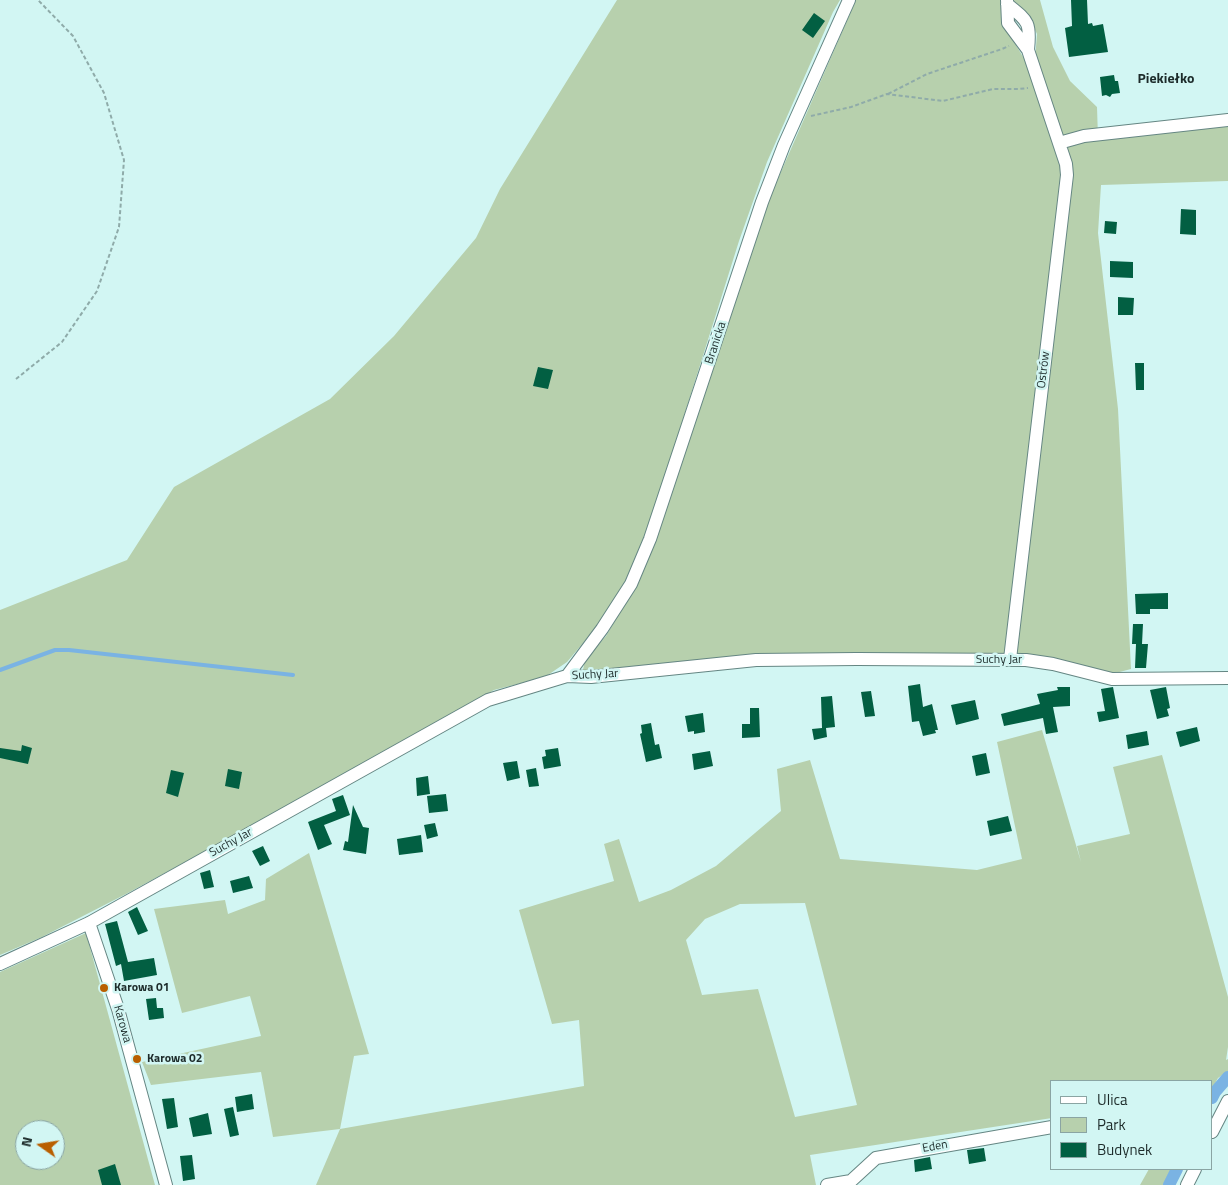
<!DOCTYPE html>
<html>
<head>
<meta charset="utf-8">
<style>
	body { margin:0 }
	#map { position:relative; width:1228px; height:1185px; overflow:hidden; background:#d2f6f3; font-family:"Titillium Web",sans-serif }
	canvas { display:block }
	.legend { position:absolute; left:1050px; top:1080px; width:162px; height:90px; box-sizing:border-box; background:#d2f6f3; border:1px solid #8aa5a3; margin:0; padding:6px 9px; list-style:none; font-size:15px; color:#1d2b2a }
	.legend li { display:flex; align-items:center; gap:10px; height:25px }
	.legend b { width:25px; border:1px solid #8aa5a3 }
	.north { position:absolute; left:15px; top:1120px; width:50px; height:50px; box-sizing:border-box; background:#d2f6f3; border:1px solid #8aa5a3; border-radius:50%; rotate:283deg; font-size:14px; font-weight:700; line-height:20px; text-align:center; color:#1d2b2a }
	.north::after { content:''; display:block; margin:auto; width:18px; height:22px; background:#b95f00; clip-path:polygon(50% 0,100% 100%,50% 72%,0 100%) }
</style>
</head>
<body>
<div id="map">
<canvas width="1228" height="1185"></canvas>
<ul class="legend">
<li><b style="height:6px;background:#fff"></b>Ulica</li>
<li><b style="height:14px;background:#b7d0ad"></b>Park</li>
<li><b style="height:14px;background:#025f42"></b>Budynek</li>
</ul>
<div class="north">N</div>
</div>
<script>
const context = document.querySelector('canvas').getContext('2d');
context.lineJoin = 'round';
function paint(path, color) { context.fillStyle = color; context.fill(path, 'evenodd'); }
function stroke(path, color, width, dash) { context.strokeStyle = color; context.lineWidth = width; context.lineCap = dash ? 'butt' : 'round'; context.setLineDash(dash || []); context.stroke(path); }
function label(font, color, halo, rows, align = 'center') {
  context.font = font + ' "Titillium Web",sans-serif'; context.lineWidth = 5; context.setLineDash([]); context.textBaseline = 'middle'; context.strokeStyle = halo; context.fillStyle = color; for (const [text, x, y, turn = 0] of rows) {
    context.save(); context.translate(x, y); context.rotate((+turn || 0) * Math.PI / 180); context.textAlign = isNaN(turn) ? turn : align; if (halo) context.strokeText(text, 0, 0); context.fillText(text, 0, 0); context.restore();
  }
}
paint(new Path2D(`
	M617,0H840L833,12L767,162L739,241L652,518L626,580L600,623L567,662L545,677L494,690L320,789L126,894L42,937L0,955V610L127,560L174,487L330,399L394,336L476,238L500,189Z
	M856,0H1003L1004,21L1014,42L1025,60L1060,165L1062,183L1004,656L935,655L597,673L583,670L585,660L606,636L631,593L699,408L770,197Z
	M1011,0H1040L1053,47L1070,81L1097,107L1098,138L1228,124V181L1101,185L1098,233L1118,409L1131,669L1108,675L1016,655L1072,170L1035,60L1037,34L1028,15Z
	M1042,730L1081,862L1077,846L1130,834L1113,767L1162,755L1228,997V1047L1226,1060L1228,1059V1071L1218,1078L1212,1089V1081H1052V1118L810,1155L816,1185H316L340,1129L273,1137L261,1072L151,1085L142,1062L261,1036L250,996L182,1013L154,909L225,900L228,914L265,900L266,879L309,853L369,1054L354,1056L340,1129L584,1086L579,1020L552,1024L519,910L614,881L604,844L619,839L639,902L671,890L716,866L781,811L777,769L810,760L840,859L977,870L1022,859L997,742ZM805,903L857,1105L795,1117L758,989L702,995L686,940L705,919L740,904Z
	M86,933L155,1185H0V972ZM25,1130H55V1160H25Z
	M1149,1169H1171L1163,1185H1140Z`), '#b7d0ad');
stroke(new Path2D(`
	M0,670L55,650H69L293,675`), '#7ab3e3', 4);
stroke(new Path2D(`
	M1212,1098L1215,1092L1228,1077
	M1169,1185L1177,1169`), '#7ab3e3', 12);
paint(new Path2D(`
	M1071,0H1087L1088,24L1092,23L1093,26L1103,24L1108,52L1069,57L1065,28L1072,26Z
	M814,13L825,21L813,38L802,30Z
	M1114,75L1115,81H1118L1120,93L1112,94L1110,97L1106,95L1102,96L1100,77Z
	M1181,209L1196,210V235L1180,234Z
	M1105,221L1117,222L1116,234L1104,233Z
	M1110,261L1133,262V278L1110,277Z
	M1118,297L1134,298L1133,315H1118Z
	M1135,363H1144V390H1136Z
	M538,367L553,370L548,389L533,386Z
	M1168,593V609H1150V614H1136L1135,594Z
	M1133,624H1143L1142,644H1148L1146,668H1135L1136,644H1140H1132Z
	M920,684L923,707L932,704L938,730H935L936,733L923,736L919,721L912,722L908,686Z
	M1057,687H1070V706L1053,707L1058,732L1046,734L1043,718L1004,726L1001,714L1040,704L1037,694L1058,690Z
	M1113,687L1119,718L1099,722L1097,712L1105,711L1101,689Z
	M1166,687L1170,708L1167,709L1169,716L1157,719L1150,690Z
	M871,691L875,716L865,717L861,692Z
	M832,696L835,727L826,728L827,737L814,740L812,729L822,728L821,697Z
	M975,700L979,719L956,725L951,705Z
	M750,708H759L760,737L742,738V724H750Z
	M703,713L705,732L694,734V731L688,732L685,716Z
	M651,723L655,745L659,744L662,758L646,762L640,734L642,733L641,725Z
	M1197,727L1200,741L1180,747L1176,732Z
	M1147,731L1149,745L1128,749L1126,735Z
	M22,745L32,748L28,764L0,758V748L21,751Z
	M558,748L561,766L544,769L542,757L546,756L545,750Z
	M710,751L713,766L694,770L692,754Z
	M986,753L990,773L976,776L972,756Z
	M517,761L520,778L507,781L503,763Z
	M536,768L539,786L529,787L526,770Z
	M228,769L242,772L239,789L225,786Z
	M171,770L184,773L178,797L166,793Z
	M428,776L430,794L417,796L416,778Z
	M446,794L448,811L429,813L427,796Z
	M343,795L350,815L324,825L332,844L318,850L308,822L336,811L332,799Z
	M353,805L363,827L369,828L366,854L343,850L345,841L348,842Z
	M1008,816L1012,831L990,836L987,821Z
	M435,823L438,836L427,839L424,825Z
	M421,835L423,852L399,855L397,839Z
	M263,846L270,861L260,866L252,851Z
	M210,870L214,887L204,889L200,873Z
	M249,876L253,888L233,893L230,881Z
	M137,907L148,931L138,935L128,912Z
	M117,921L128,962L154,958L157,975L124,981L121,964L116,966L105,924Z
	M156,998L157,1008H163L164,1018L149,1020L146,999Z
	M252,1094L254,1109L237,1112L235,1097Z
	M174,1098L178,1127L167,1129L162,1099Z
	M233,1107L239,1135L230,1137L224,1109Z
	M208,1113L212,1134L193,1137L189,1118Z
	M984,1148L986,1161L969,1164L967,1150Z
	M192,1155L195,1179L183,1181L180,1156Z
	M930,1157L932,1169L915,1172L914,1160Z
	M115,1164L121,1185H102L98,1170Z`), '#025f42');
const minor = new Path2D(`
	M1007,0L1008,23L1028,50L1066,164L1067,175L1010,659
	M1007,4C1028,21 1031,22 1028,50
	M1059,143L1084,136L1228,120
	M567,676L602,629L631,584L650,539L762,202L784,145L849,0
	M89,923L118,1009L166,1185
	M0,964L89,923L488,700L567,676L591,677L756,660L857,659L1026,660L1053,664L1112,679L1228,678
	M1212,1132L1228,1101
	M827,1185L851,1181L876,1158L1052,1127
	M1187,1185L1195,1169`);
stroke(minor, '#658683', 14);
stroke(new Path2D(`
	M888,94L927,74L1002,49L1009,46
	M811,116L851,107L887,94L943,101L993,89H1019L1028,88
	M16,379L62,342L97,291L119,227L124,160L104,93L73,36L38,0`), '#8faba9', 2, [4, 2.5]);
stroke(minor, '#fff', 12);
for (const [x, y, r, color] of [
	[104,988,5,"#b95f00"],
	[137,1059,5,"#b95f00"]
]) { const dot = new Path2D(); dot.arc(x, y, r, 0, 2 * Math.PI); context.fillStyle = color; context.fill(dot); stroke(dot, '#d2f6f3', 2); }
label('12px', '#1d2b2a', '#d2f6f3', [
	["Branicka",716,343,-72],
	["Ostrów",1044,370,-83],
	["Suchy Jar",999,660],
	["Suchy Jar",595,675,-3],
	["Suchy Jar",231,843,-29],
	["Karowa",122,1024,74],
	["Eden",935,1147,-10]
]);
label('bold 12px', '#1d2b2a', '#d2f6f3', [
	["Karowa 01",114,988],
	["Karowa 02",147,1059]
], 'left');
label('bold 14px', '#1d2b2a', '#d2f6f3', [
	["Piekiełko",1166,80]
]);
</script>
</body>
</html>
